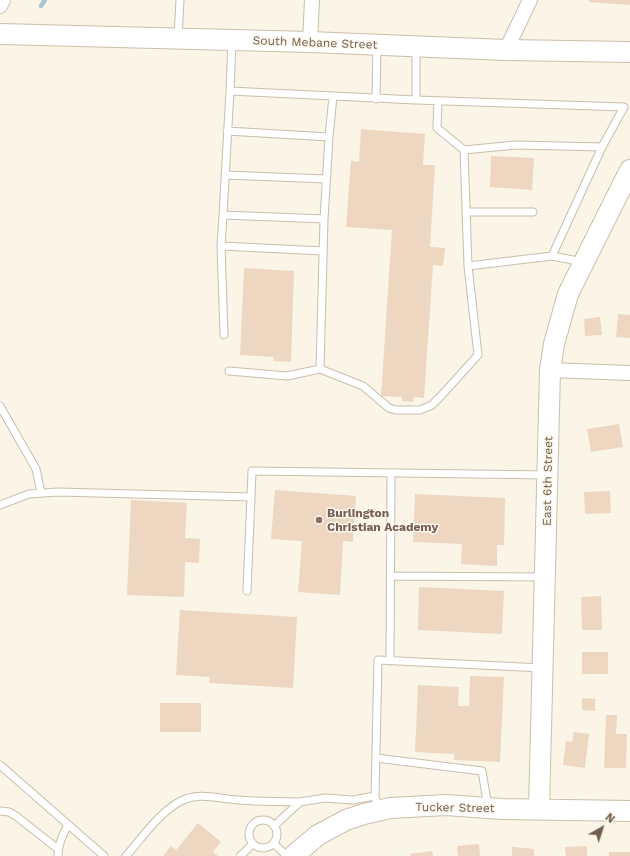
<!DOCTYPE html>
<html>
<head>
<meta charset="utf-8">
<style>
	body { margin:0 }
	#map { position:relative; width:630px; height:856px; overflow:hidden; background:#faf5e7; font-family:"Work Sans",sans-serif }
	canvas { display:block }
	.north { position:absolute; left:582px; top:808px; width:40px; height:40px; -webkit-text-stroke:3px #fdf8ed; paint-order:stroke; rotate:39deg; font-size:11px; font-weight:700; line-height:16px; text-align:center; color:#715e4e }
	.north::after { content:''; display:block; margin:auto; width:14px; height:18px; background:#715e4e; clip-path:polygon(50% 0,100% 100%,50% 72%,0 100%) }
</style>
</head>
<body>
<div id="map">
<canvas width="630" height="856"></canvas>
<div class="north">N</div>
</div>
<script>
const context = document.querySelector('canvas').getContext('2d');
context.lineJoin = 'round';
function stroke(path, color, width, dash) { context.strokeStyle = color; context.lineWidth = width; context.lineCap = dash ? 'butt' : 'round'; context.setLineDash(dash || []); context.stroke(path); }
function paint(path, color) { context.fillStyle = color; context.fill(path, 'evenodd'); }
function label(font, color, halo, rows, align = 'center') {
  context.font = font + ' "Work Sans",sans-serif'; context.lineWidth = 3; context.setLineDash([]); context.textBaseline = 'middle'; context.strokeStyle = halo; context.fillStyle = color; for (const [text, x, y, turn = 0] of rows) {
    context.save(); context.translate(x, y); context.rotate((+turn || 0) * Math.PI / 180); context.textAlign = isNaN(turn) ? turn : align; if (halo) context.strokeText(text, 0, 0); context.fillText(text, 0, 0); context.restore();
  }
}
stroke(new Path2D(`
	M41,6L45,0`), '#a4c7d3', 4.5);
paint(new Path2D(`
	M589,0H630V5L589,2Z
	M361,129L425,134L423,165H435L430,247L445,248L443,266L433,265L424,398L414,397L413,402L402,401V397L381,396L392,230L346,227L351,161L359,162Z
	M491,156L534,158L532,190L490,187Z
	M244,268L294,271L291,362L273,361L274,357L240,355Z
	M618,314L630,315V338L616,337Z
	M600,317L602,335L585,336L584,319Z
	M619,424L623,447L591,452L587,429Z
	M275,490L356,496L353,542L343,541L340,595L298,592L302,541L271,539Z
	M610,491L611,513L585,514L584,492Z
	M415,494L505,498L504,545H497V566L461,564L462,544L413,542Z
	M131,500L187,503L185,538L200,539L199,563L185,562L184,597L127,595Z
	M419,587L504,591L502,634L418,630Z
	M601,596L602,630H582L581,597Z
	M180,610L297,617L293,688L209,683L210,677L176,675Z
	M582,652H608V674H582Z
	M470,676L504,677L500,762L454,760V754L415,752L418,685L459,687L458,706H469Z
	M582,698L595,699V711L582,710Z
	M160,703H201V732H160Z
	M606,715H617L616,734H627L626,768H604Z
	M574,732L589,734L585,768L563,765L566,741L572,742Z
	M198,823L221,842L213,852L218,856H163L171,846L176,850Z
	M479,844L480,856H458L457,846Z
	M587,846V856H566L565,847Z
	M512,847L534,849V856H512Z
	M432,851L433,856H411L410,854Z
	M609,852H630V856H609Z`), '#edd7c1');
const lane = new Path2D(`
	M178,38L180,0
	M230,91L223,215L324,219L320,369L363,386L389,408L396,410H420L432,405L440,397L478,355L468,266L552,256L602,147L624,107L416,100L230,91L232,41
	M376,99L377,45
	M416,100V47
	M438,101L437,128L464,150
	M227,131L329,137
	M225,175L326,179
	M466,212H533
	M223,215L221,246L323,251
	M324,219L329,137L333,96
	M221,246L224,335
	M552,256L583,262
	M468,266L464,150L516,145L602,147
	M229,371L287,376L320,369
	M0,406L36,469L41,493
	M0,505L29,494L58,492L251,497L252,471L547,475
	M391,576L543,577
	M247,591L251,497
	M390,661L391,473
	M376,758L482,771L488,807
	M0,765L104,856
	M375,796L378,660L542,668
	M300,802L325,798L353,800L375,796L376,800
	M0,811L9,812L16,816L58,849
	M249 834a14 14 0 1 1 28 0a14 14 0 1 1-28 0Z
	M274,844L287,856
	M58,856C58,844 62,835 68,825
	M126,856C142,838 158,814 179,802C199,791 218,799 239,800C259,802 280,801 300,802L274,826
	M240,856L253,844`);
const street = new Path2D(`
	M0,6L3,0
	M310,42L312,0
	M506,50L530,0
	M550,370L630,373`);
const secondary = new Path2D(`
	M0,34L310,42L506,50L630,52
	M539,809L550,370L554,344L568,294L630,170
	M293,856L318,835L346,820L364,814L390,808L446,805L502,809L630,811`);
stroke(lane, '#cbbdae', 9);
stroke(street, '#cbbdae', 16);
stroke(secondary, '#cdbeac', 22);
stroke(lane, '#fff', 7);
stroke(street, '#fff', 14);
stroke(secondary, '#fff', 20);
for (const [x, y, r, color] of [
	[319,520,4,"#8d6e63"]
]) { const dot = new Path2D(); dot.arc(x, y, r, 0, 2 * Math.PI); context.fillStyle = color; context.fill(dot); stroke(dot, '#fdf8ed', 1.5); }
label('12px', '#715e4e', '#fdf8ed', [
	["South Mebane Street",315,43,2],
	["East 6th Street",548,481,-89],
	["Tucker Street",455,808,1]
]);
label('bold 12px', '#785e54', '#fdf8ed', [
	["Burlington",327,513],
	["Christian Academy",327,527]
], 'left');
</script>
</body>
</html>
